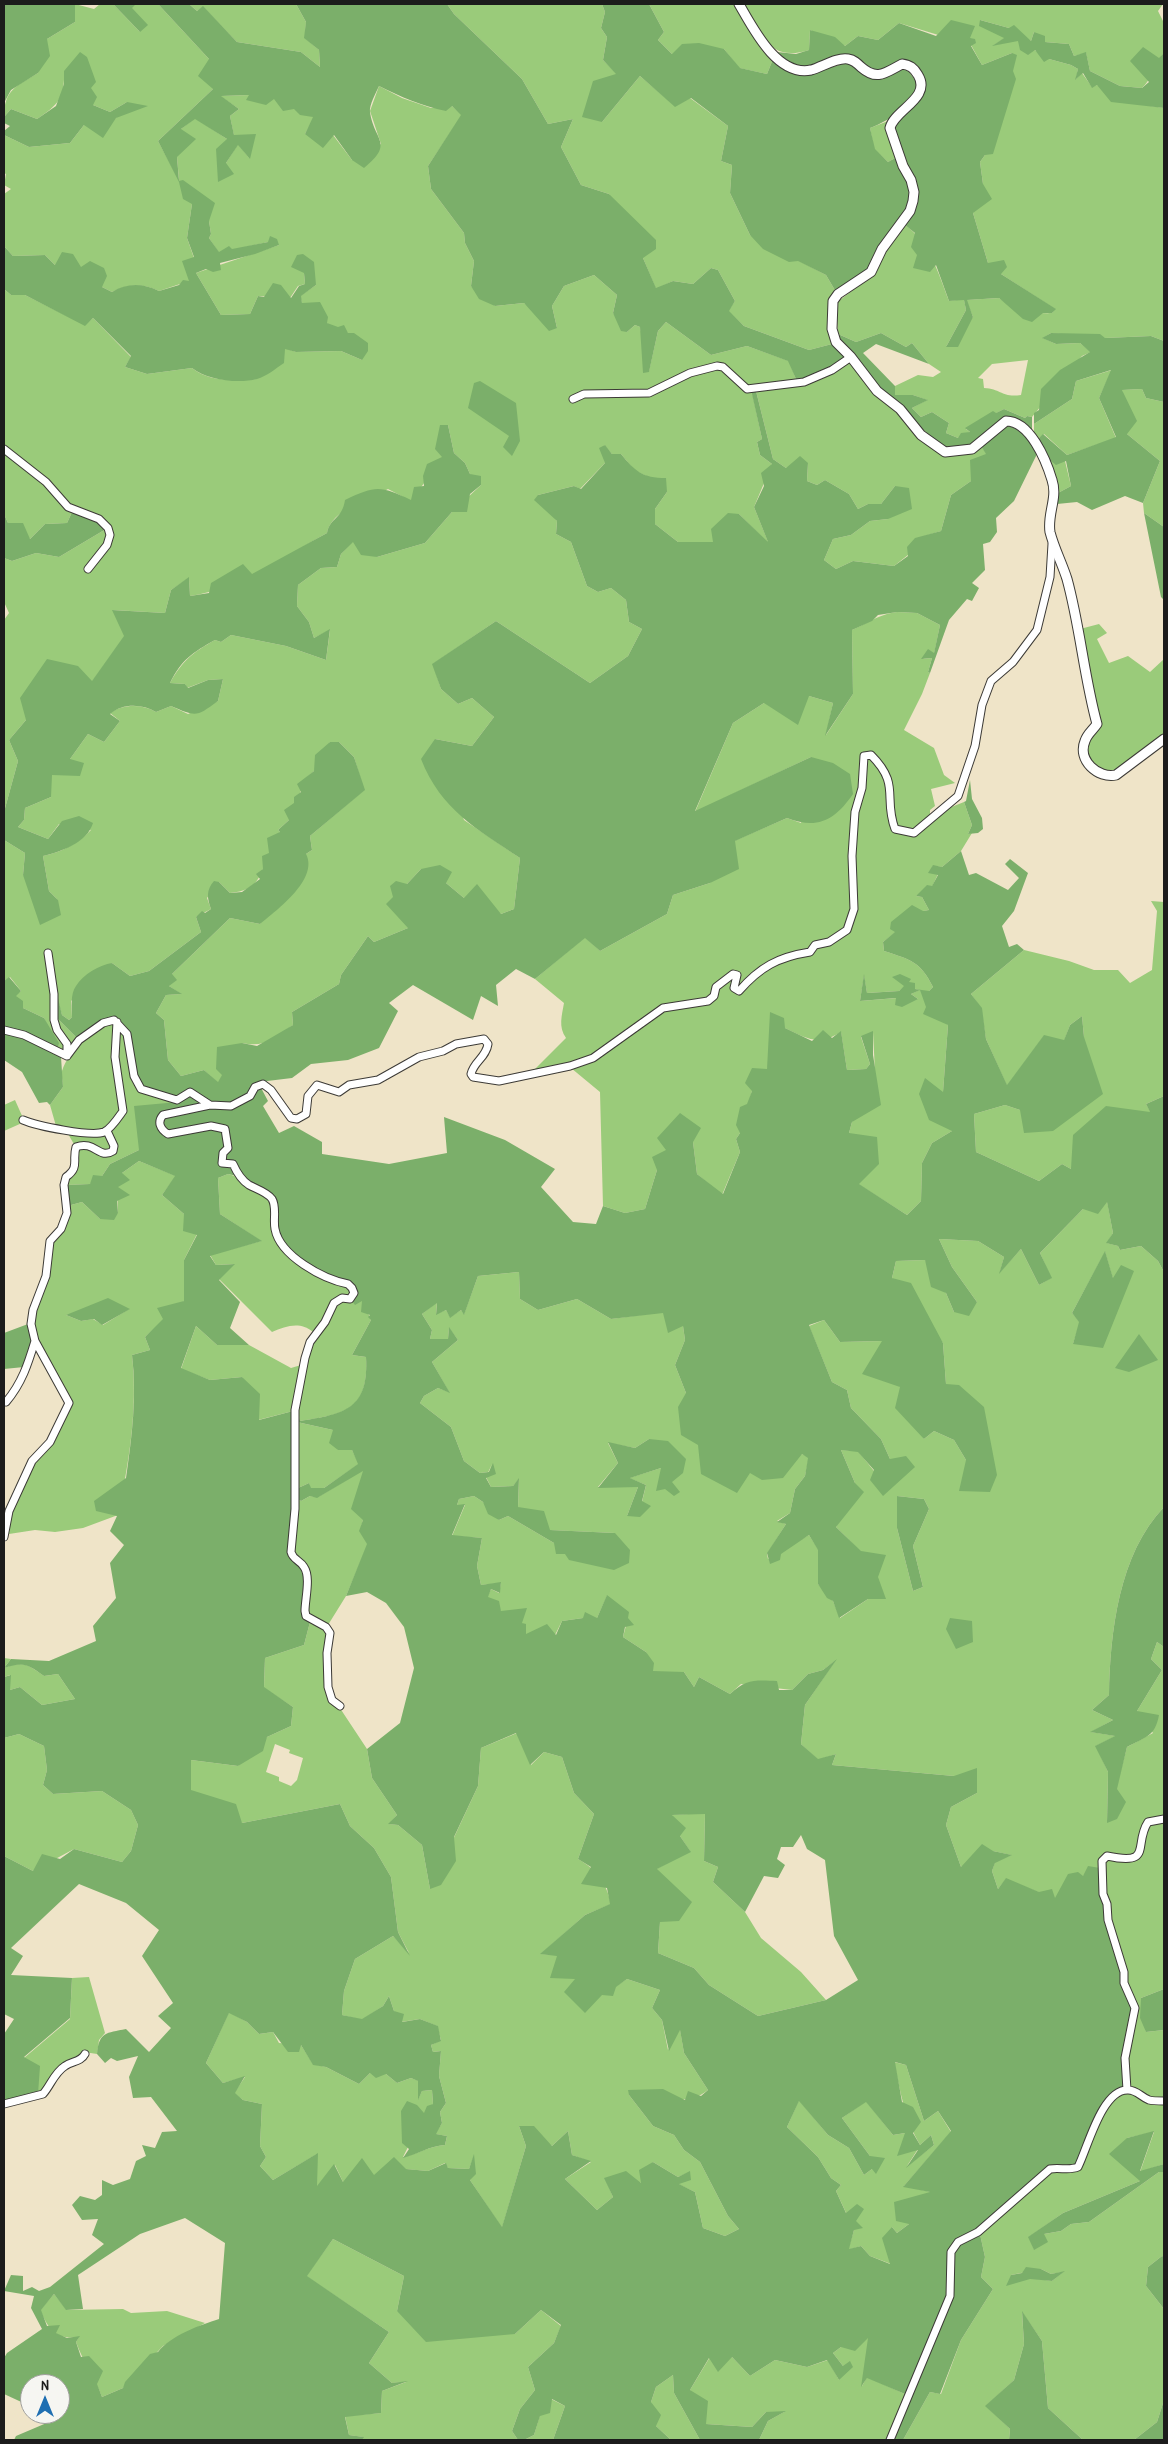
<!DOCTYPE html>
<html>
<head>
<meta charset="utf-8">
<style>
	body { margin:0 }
	#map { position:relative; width:1168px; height:2444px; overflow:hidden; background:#efe4c8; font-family:"Patrick Hand",sans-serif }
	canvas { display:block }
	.frame { position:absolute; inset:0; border:5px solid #1c1c1c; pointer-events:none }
	.north { position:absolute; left:20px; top:2374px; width:50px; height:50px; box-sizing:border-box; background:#f6f6f2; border:1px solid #9f9f9c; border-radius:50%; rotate:0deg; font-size:14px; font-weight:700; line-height:20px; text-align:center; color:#1c1c1c }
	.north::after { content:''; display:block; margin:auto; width:18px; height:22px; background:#1f6fb2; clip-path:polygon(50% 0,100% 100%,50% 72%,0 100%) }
</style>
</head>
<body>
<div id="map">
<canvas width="1168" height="2444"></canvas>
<div class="frame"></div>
<div class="north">N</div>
</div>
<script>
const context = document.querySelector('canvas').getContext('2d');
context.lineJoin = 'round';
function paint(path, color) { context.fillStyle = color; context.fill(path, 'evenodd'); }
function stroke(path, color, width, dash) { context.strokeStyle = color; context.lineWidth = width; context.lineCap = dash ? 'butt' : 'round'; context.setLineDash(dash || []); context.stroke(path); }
paint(new Path2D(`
	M75,4L94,9L100,4H113L140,32L131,7L136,4H158L209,59L213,89L158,141L179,180L177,157L181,129L195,118L227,139L226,163L238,144L250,159L234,136L230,116L239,109L220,96L250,95L247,100L274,98L314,117L305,134L333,135L352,160L381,144L370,111L379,86L402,98L431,108L452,106L462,115L428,166L431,189L464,233L465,243L474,261L471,286L495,306L524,303L557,328L552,306L564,286L594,275L617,295L613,313L627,332L635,325L640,327L649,371L658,331L666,322L711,355L747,346L789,361L796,379L751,387L762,439L757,442L760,455L772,464L754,507L769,544L739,514L714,542H678L655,524V509L667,492L651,478L635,471L621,454H612L604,445L605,463L580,489L574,486L538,495L557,521L556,534L571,542L587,586L598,592L611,588L626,600L629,622L642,629L628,656L590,683L496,621L433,664L441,689L458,704L472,698L494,717L472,746L435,739L464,820L520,858L514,909L501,914L464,898L446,883L421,869L407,884L408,928L374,942L368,936L341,975L339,984L292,1012L293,1025C274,1038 265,1048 242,1043L218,1083L204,1070L181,1076L168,1060L164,1020L156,1013L166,995L181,994L169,986L172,974L230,918L260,924L306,854L312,850L310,836L364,790L354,757L339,742H330L314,771L306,778L289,820L278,830L280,832C276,839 272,846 269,854C259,877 259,890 230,893L219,882L207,898L211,909L196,917L201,932L149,971L130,976L112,963L71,1001L72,1017L69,1020L62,1015L57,998L58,1019L77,1038L72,1048L59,1029L51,994L52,1020L65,1044V1053L57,1050L44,1018L23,1008L15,995L21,991L10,977L4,981V840L25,853L23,875L58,900L49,891L43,856C62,852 77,844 91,830L59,824L48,839L18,827L24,820L25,808L51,797V775L70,759L88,734L104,742L120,721L110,713C123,704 142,704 156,712L171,706L188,714L218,701L223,679L208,680L187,688L185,684L170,683C183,660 192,653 215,640L221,642L231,635L286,646L326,660L330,630L314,638L309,622L297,606L298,585L321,568L337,567L341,554L353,541L377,557L425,543L452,512L481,485L470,474L465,463L454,453L448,425L443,457L411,501L388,489C369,499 331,510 327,533C284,557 238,589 190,596L189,578L171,590L165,613L113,610L125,636L92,682L26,720L9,740L18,761L4,812V620L9,613L4,602V558L12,561L36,553L59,557L106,529L105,544L84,570L87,573L109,546L112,535L101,517L69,505L4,446V289L11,295H25L85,325L93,318L131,357L125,367L147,374L192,368C209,382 235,381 256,379L285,348L296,352L341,351L362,360L348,333L326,323L302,303L300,296L316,285L304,273L305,284L298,286L290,298L258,296L250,314L221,315L196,273L279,245L268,242L219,253L209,238L211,234L209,221L192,204L187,238L194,258L189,281L159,291C142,283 127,284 112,292L102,287L81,267L55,265L45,255L13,256L4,246V194L11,189L4,185L6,174L4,173V135L29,147L70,143L84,125L116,118L127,102L110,112L93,105L64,71C65,98 58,105 37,119L11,109L4,117C4,89 17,86 38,73L47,39L75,22Z
	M189,4H296L306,22L305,38L319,50L320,67L301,52L237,42L203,7L197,11Z
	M447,4H602L605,12L601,28L607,37L603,60L617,74L602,122L640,76L675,106L690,98L728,126L721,161L732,165L730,193L750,235L826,275L836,292L829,299L828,330L832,344L809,350L744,326L728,311L735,301L718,270L711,268L693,284L673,281L656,289L643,258L609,194L581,185L561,147L573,119L548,124L522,79L454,14Z
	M649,4H734L761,49L773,59L767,74L739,68L724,49L672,54L658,40L664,32Z
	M743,4H1163L1158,11L1164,23V53C1154,64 1153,78 1142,88L1120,86L1090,71L1086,53L1074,56L1069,44L1045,42L1034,32L1031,41L1009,28L980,20L1005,38L994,45L1018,40L1049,59L1071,65L1078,69L1076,79L1082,73L1092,87L1097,85L1151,106L1164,108V341L1151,336L1105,338L1051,333L1043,338L1056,344L1080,343L1091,352L1082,356L1032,417L1027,416L1025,418L1004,409L966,429L970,432L958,438L946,433L949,423L932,412L921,417L912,408L927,400L913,395H895V386L918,375L933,377L941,372L929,364L912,343L906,347L881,333L856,342L838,334L836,303L874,274L886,251L905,225C929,242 939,274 949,301L964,299L966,310L946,347L973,317L966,300L999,298C1013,309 1034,314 1052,313L1055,309L1001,274L988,263L973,213L983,184L980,162L985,155L1013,71L1012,53L982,65L971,45L899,23L878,40L858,36L845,46L810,30L809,50C769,63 760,33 743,4ZM1028,360L1021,395C1002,398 1002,389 984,388L983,379L978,378L992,364Z
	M888,121V135L897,157L888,162L874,149L870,128Z
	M850,361L875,395L897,412L919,438L944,456L974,452L981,446L987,454L971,481L951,495L941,531L915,539L908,555L894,566L853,561L836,569L824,560L833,539L851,535L870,521L888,519L895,486L881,504H868L858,509L849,494L825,480L817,485L807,481L808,463L786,468L773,459L756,391L797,383Z
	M1112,370L1099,398L1116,438L1067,455L1044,434L1038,439L1034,433V424L1072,399L1076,381Z
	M1142,389L1146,398L1164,402V527L1144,513L1143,503L1160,461L1127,434L1122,390Z
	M4,452L45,483L73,510L67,523L45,524L30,539L8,523L4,514Z
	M1045,456L1065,461L1071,486L1058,493Z
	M897,612L917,613L940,625L934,654L922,659L932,658L928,672L930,673L922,694L904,730L934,748L944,775L955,783L931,789L935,806L930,810V817L913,830L897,827C889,805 899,780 880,761C878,758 875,754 872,752C866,750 862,755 860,759L851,909L845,929C824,950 788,950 763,964C753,971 746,980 738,989L739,975L714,985L711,995L707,998L663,1005L591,1057L532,1072L566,1038C558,1027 562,1015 564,1003L535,979L585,937L600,951L667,914L673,895L710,883L734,841L787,818L801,823L811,757L695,812L733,723L764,703L809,696L833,703L826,735L853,694L852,630C870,622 877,615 897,612Z
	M1099,624L1107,633L1097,639L1109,663L1128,656L1150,672L1164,659V735L1119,769L1108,773C1083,762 1083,747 1099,727L1080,629Z
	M868,757L882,769L889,787L893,830L914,835L949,808L964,802L972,825L968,834L972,833L961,851L942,867L932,866L938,874L932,887L916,896L922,897L929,910L923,911L883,942L884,951C911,960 920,961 933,987L929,991L948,1025L943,1092L952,1131L932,1143L922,1163L921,1201L907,1215L858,1184L849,1133L852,1122L875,1072L873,1032L861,1037L870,1064L866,1069L847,1070L841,1032C818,1046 808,1039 785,1028L767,1069L752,1091L740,1133L736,1139L740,1152L722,1195L697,1174L693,1142L667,1150L657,1170L645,1209L625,1213L603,1206L600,1092L571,1068L664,1010L708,1004L716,991L734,977L731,988L734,992L740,993C749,985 758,973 768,967C792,953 831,950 850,931L857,812L865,760ZM864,976L867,993L899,991L905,986L919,990L911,994L918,999L897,998L860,1001Z
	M1151,901L1164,902V1096L1146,1104L1151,1113L1071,1169L1062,1164L1039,1181L976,1152L974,1114L1005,1105L1020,1110L1084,1037L1082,1016L1070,1025L1064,1041L1044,1036L1007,1086L986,1039L981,1008L971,994L1024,950L1069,961L1094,970H1118L1130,983L1152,970L1157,911Z
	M114,1022L120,1111L105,1129L97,1132L56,1126L50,1105L63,1087C63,1082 61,1075 62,1071C69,1050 93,1027 114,1022Z
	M120,1028L178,1102L139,1150L110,1164L102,1176L90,1184L66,1185L68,1179C83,1169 74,1163 78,1149L84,1147C95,1152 104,1160 115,1152L110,1131L125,1112L118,1057Z
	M15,1100L23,1118L22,1123L4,1131V1105Z
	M67,1132L105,1134L112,1146L108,1152C94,1147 90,1139 75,1146Z
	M139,1161L176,1176L162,1195L184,1214L197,1234L184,1260V1301L145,1337L150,1350L132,1355C138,1410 129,1462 118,1515L83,1528L55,1532L35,1530L9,1534L11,1512L34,1462L53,1444L72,1403L37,1340L33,1324L52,1242L70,1214L71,1205L82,1202L100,1219L118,1213L117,1187L122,1173ZM129,1309L103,1325L93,1319L81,1321L66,1315Z
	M228,1174C242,1178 265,1190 271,1204C277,1218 268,1235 281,1248C290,1257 303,1269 314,1275C326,1281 344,1282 351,1293L349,1296H341L313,1332C300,1321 286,1326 272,1332L219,1279L234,1264L216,1265L210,1255L261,1241L220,1214L218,1178Z
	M1107,1201L1113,1233L1107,1243L1118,1246L1120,1250L1141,1246L1158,1261L1164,1272V1507C1119,1554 1110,1632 1109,1695L1092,1710L1113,1720L1091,1732L1116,1736L1096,1746L1108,1772L1107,1822L1127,1747L1153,1733L1137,1711L1162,1670L1151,1659L1157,1642L1164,1647V1817L1147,1820L1140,1848L1132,1856L1107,1854L1102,1856L1100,1868L1083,1876L1055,1899L1006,1879L998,1889L992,1871L995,1862L1011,1855L993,1851L961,1867L946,1825L951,1807L977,1793L954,1776L832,1765L836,1754L818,1760L801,1744L805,1705L835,1661L823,1670L808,1674L792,1690L741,1684L730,1694L699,1677L694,1687L684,1672H653L646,1652L623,1637L628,1618L607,1596L597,1618H583L562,1621L555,1635L526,1634L522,1623L501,1611L487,1597L491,1589L499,1593L501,1583L481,1585L477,1566L482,1538L452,1536L465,1505H457L459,1499L474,1496L483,1502L499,1520L508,1516L554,1543L615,1533L549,1530L518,1507L519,1479L513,1486L491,1487L486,1477L492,1464L489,1472L480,1473L464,1461L451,1427L420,1403L424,1396L438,1388L449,1392L432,1362L458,1340L449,1328L448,1339H430L432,1330L422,1314L437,1302L436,1314L446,1310L450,1317L461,1310L464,1314L478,1276L519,1272L520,1299L538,1310L577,1299L611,1319L663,1312L683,1326L685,1340L675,1365L686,1393L750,1472L802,1454L809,1457L805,1476L795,1489L790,1513L777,1521L786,1524L767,1554L768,1559L809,1535L818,1549V1584L833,1601L840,1618L868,1599H885C875,1566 860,1550 836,1527L855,1483L841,1450L858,1451L874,1471L890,1459L881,1439L851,1408L847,1390L832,1382L809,1326L824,1320L840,1342L882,1341L900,1387L924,1439L934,1431L954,1440L966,1460L990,1492L946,1384L943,1343L892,1278L896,1261L925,1260L946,1293L954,1312L977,1302L952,1267L939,1239L978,1241L1004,1257L1000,1272L1021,1249L1039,1285L1051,1278L1040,1253L1084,1208ZM1105,1252L1113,1279L1073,1344L1080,1322L1072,1313ZM649,1439L672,1482L661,1468L629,1478L646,1485L642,1502L627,1516L638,1487H598L618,1463L608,1443L635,1448ZM897,1496L924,1499L929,1509L913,1546L923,1587L913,1591L897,1528Z
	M342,1301H363L371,1320L352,1355L366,1357C369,1410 346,1414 300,1421L298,1411L312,1343L336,1304Z
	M196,1326L217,1345H249L291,1368L301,1365L293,1411L258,1420L242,1377L210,1380L181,1369Z
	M297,1422L333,1430L338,1450H352L359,1464L324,1488H310L309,1483L296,1489Z
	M363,1470V1520L360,1531L368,1544L346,1596L328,1625L312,1618L307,1611L310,1574L308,1567L294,1552L296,1498L301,1501L310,1496L318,1497Z
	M310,1622L319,1625L328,1633L326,1687L367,1749L372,1778L397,1815L389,1824L398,1825L422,1845L430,1889L478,1786L481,1748L517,1733L531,1765L544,1752L562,1757L574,1793L594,1814L578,1859C597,1870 606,1882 611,1904L585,1915L541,1954L558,1955L575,1979L602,1995L627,1979L660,1990L652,2008L662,2020L668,2050L680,2029L684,2053L708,2090C688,2107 654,2097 629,2095L653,2126L674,2135L684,2150L700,2162L728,2216L739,2229L725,2236L703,2228L695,2192L678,2184L690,2172L678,2177L653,2162L642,2183L605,2178L613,2197L597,2210L565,2179L591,2162L572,2155L568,2131L552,2146L519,2126L526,2146L502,2228L470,2180L474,2156L469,2169L448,2168L445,2163L428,2171L405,2169L343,2182L335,2165L317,2187V2154L273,2180L260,2166L266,2157L260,2146L262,2104L243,2100L234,2093L245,2077L223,2083L206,2063L229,2012L247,2022L259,2034L273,2032L279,2043L301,2045L313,2064L326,2067L359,2084L370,2073L386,2074L397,2083L411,2078L419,2081L418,2099L422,2091L432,2090L433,2104L425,2113L403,2157C418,2154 429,2146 445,2145L447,2136L435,2134L442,2123L440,2112L446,2103L439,2076L441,2051L433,2052L431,2045L441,2040L437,2026L420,2019L401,2022L394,2011L389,1996L383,2006L362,2020L342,2015L344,1991L355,1959L393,1936L409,1953L398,1932L391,1877L374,1848L350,1826L340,1804L242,1823L191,1791V1760L238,1766L267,1737L291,1726L293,1707L264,1688L265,1658L304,1645ZM275,1744L290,1750L289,1753L303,1758L297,1780L291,1786L279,1781V1777L266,1772Z
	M4,1658L11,1659L4,1668C23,1660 28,1665 44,1676L58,1674L75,1699L42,1705L20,1687L10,1690V1675L4,1677Z
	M19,1734L44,1746L47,1770L43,1785L53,1794L102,1791L131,1810L138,1825L131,1851L122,1862L74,1849L33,1871L4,1856V1738Z
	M705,1813L704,1861L718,1867L713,1882L745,1912L761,1938L801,1972L826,2000L758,2016L709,1985L694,1968L658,1953L660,1922L656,1869L690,1851L680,1836L672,1815Z
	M1164,1822V1989L1141,1998L1146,2032L1164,2030V2099L1149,2097L1129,2088L1128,2058L1138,2008L1126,1982L1110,1920L1106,1894L1105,1859L1140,1856C1147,1846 1143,1834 1150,1824Z
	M89,1977L105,2033L99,2040L97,2054L84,2052L38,2094L24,2058L70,2019L72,1978Z
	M894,2062L906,2065L924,2121L938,2111L951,2132L904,2186L931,2192L909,2224L897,2233L892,2227L891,2264L870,2256L861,2246L848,2250L854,2230L836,2191L841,2185L831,2178L818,2157L787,2127L799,2100L828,2135L849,2148L864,2175L872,2169L870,2156L842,2118L866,2101L893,2135L905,2133L918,2149L907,2166L934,2145L931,2135L920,2145C905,2119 900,2091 894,2062Z
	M1127,2092L1164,2103V2164L1140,2172L1154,2132L1127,2138L1140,2181L1063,2213L1029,2237L1034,2249L1044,2234L1061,2231L1071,2224L1089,2222L1159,2172H1164V2257L1162,2256L1148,2267L1146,2286L1164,2309V2400L1157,2422L1134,2440H1083L1048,2408L1042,2341L1022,2312L1024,2344L1014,2380L986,2406L1010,2429L1009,2440H903L930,2392L941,2394L961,2340L993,2289L981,2277L985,2257L980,2234L1052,2171L1058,2170C1076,2146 1100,2103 1127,2092ZM1041,2269L1051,2274L1063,2272L1052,2281L1011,2275Z
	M333,2239L404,2276L397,2311L515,2334L541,2310L561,2326L554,2343L528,2367L535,2390L520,2409L512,2431L518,2440H362L363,2437L349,2435L345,2416L381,2413L382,2391L406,2382L392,2383L369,2363L389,2332L306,2276Z
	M54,2294L67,2310L123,2309L131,2313L167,2311L205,2323L163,2346L123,2388L102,2397C95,2378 83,2362 76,2342L79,2337C56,2340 49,2330 40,2310Z
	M869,2337L862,2386L867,2377L905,2394L888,2440H759L768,2421L784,2412H766L752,2427L706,2424L690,2390L710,2357H732L750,2376L775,2360L807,2367L828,2360L839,2380L843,2366L833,2353L841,2347Z
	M673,2375L674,2393L700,2440H671L656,2426L651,2402L656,2387Z
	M551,2399L565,2406L553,2440H524L534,2435L540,2415Z`), '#9acb7a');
paint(new Path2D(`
	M4,4H75V22L47,39L50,56L38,73L11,90L4,103Z
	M113,4H136L132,8L148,25L140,32Z
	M158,4H189L197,11L203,6L237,42L301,52L320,67L319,50L304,38L306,22L296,4H447L454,14L522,79L548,124L573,119L561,147L581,185L609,194L656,240V249L643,258L656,288L673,281L693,284L711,268L718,270L735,301L729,311L744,326L809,350L832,344L846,358C832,367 813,380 796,379L788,361L747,346L711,355L666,322L658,331L649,372L643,373L640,327L635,325L627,332L621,331L613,313L617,295L594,275L564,286L552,306L557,328L549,331L524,303L495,306L479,299L471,286L474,261L465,243L464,233L431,189L428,166L461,115L452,106L446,111C422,106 401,97 379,86C376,93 369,105 370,112C374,141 395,143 364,168L352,160L334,135L323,148L305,134L313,117L300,115L294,109L283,111L274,99L266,105L246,100L249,95L221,96L239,109L230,116L234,135L256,134L250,159L238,145L226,163L234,174L218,182L216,149L227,139L195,119L181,129L196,139L177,157L179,181L183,180L215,203L209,221L211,234L209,238L219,252L229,246L232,249L268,242L270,236L277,239L279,245L255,254L220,263L221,270L213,272L206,269L196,273L221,315L250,314L258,296L264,297L273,283L281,285L291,298L299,286L305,284L304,273L291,267L297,255L303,254L314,262L316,285L301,296L302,303L320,302L328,317L327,323L338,327L344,325L348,333H354L368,343V351L362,360L341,351L296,352L285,349L284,363C275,369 267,376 257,379C238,384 207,380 192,368L147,374L125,367L131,356L93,318L85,326L25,295H11L4,289V246L13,256L45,255L55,265L62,252L73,254L81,267L90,261L104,268L107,276L102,287L112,292C127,283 142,283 159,291L179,285L183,280L189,281L182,261L194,257L187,238L192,204L183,199L179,182L158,141L213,89L198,76L209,59Z
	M602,4H649L664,32L658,40L672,54L682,44L699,43L724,49L740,68L767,74L773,59L811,74L845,63L852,64L873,79H880L903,68L908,70L917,83C912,106 891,120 870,128L875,149L888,162L897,157C905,176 913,190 907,210L868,269L836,292L826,275L798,261L789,262L763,249L750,235L730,193L732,165L721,161L728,126L691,98L675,107L640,76L602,122L582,117L593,81L616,74L603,60L607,37L601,28L605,12Z
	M951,20L975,26L970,38L975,39L976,43L971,46L982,65L1012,53L1017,55L1013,71L1016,79L993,154L985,155L980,162L983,184L992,199L973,213L988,263L1004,260L1007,267L1001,274L1056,309L1052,313H1043L1032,322L1023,319L999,298L967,300L973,317L958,347H946L966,310L964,300L949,301L936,265L930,272L913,268L917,255L911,247L915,233L905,225L914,213L918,191L894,128L895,124C909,112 921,101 926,82L920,70L911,63C883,70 879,78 856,57L801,67L789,62L777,52L796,54L809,50L810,30L835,37L845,46L858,36L878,40L899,23L936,36Z
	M980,20L1009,28L1014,25L1031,41L1034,32L1045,36V42L1069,44L1074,56L1086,52L1090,71L1120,86L1142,88L1149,82L1130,61L1143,47L1159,58L1164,53V108L1111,102L1097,85L1092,88L1083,73L1075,80L1078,69L1071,65L1049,59L1044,62L1035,50L1028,55L1020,50L1018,41L992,46L1004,38L979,26Z
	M80,52L87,57L96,82L91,88L97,97L93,105L110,112L127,102L148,106L116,118L103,138L84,125L70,143L29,147L4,135V131L10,126L4,123V117L11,109L37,119L56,106L64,84V71Z
	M881,333L906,347L912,343L929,364L876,344L863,353L895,386V395H913L928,400L912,408L921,417L932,412L949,423L946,433L958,438L961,433L970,432L965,428L993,411L996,413L1004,409L1025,418L1027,416L1032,417V431L1019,421L1006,416L970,445L946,448C904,417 872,380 840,340L838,334L856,342Z
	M1051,333L1100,334L1105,338L1151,336L1164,341V402L1146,398L1142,389L1122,390L1137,421L1127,434L1160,461L1143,503L1125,496L1092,510L1077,502L1057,504L1058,493L1071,486L1066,461L1056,465L1045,456L1038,439L1043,434L1067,455L1116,437L1099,398L1111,370L1076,381L1072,399L1034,424V413L1039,410L1041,389L1060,370L1090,352L1080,343L1056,344L1042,338Z
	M480,381L516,403L520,441L512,456L503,447L509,436L468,408L474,383Z
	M756,391L773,459L786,468L800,456L808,463L807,481L817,485L825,480L849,494L858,509L868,504H881L895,486L909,488L912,509L888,519L870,521L851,535L833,539L824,560L836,569L853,561L894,566L908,556L907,547L915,538L941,531L951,495L971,481L970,460L986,454L981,446L1006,425C1022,430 1031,439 1037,454L1014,501L996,518L997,532L990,542L983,544L985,570L972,583L979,588L972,601L967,599L949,620L930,673L928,672L932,658L921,659L928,649L934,653L940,625L917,613L897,612L878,615L872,621L852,630L853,694L825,736L833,703L809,696L798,725L764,703L733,723L695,811L811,757L833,763L850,774L853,794C835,820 818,830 787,818L735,841L739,869L710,883L673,895L667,914L600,951L585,938L535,979L516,969L496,985L498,1006L481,996L473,1020L413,985L389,1003L398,1011L379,1048L348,1060L311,1064L292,1078L259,1082L253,1086L248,1095L231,1104L211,1102L191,1090L177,1097L143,1087L136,1075L129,1033L115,1018L77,1038L58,1019L57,994L62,1015L69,1020L72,1017C72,1008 70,994 76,986C83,974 100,965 112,963L130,976L149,971L201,932L196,917L202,911L205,913L211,909C207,898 206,890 214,881L219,882L230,893L242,892L260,879L256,874L263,869L262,856L269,853L267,838L280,832L278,830L289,820L284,810L294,803V797L301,792L297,784L314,771L315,755L330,742H339L354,757L365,790L310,836L312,850L306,854C319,879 277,910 260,924L230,918L172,974L177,980L169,986L182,994L166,995L156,1013L164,1020L168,1060L181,1076L204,1070L218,1082L222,1075L216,1069L217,1047L242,1043L257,1046L293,1025L292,1012L339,984L341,975L368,936L374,942L408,928L386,904L393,897L390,886L396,881L407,884L421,869L440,865L452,872L446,883L464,898L477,884L501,914L514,909L520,858C477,829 441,810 421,759L435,739L472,746L494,717L472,698L458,704L441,689L432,664L496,621L590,683L628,656L642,629L629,622L626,600L611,588L598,592L587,586L571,542L556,534L557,521L534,500L538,495L574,486L581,489L605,463L599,448L605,445L612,454H621C635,471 642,478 666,478L667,492L655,509V524L678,542H713L711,529L728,513L739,514L768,542L754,507L764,486L761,473L772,464L760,455L757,442L762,439L752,394V392Z
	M440,425H448L454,453L465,463L470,474L481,476V485L470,494L467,512H452L425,543L377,557L361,555L353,542L341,554L337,567L321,568L298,585L297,606L309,622L314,638L330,629L326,660L286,646L231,635L221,642L215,640C192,653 182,659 170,683L185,684L188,688L208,680L223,679L218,701C196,717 197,717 171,706L156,712C142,704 123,703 110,714L120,721L104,742L88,734L70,759L84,763L80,776L52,775L51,797L25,808L24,820L18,827L48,839L62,821L79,816L93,823C87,843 60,852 43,856L49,891L58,900L61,915L40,925L23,875L25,853L4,840V812L18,761L9,740L26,720L20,698L47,659L78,666L92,681L124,636L112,610L165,613L171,590L189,577L190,596L209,593L211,583L243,564L252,574L327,533C330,517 342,520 345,500C377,485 380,486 411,500L414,487L424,486L423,476L427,464L442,457L435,449Z
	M73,510L98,521L106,529L59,557L36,553L12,561L4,558V514L8,523H23L30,539L45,524L67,523Z
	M1144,513L1164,527V600L1161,597Z
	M970,780L972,799L982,818L983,829L978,833L968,834L972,825L964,802L966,801Z
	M961,851L969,875L976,873L1008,890L1019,878L1005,864L1010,859L1028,873L1014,911L1002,926L1009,947L1017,944L1024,950L971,994L982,1008L986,1039L1007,1085L1044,1035L1064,1040L1070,1025L1082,1016L1084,1037L1103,1094L1053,1131L1024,1133L1020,1110L1005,1105L974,1114L976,1152L1039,1181L1062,1164L1071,1169L1073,1135L1106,1106L1150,1112L1146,1104L1164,1096V1272L1158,1261L1141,1246L1120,1250L1118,1246L1106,1243L1113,1233L1107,1202L1098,1214L1083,1209L1040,1253L1052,1278L1039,1285L1021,1249L999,1274L1004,1257L978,1241L939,1239L952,1267L977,1302L969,1316L954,1312L946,1293L931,1287L925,1260L896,1261L892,1278L911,1283L943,1343L946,1384L959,1385L984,1407L997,1475L990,1492L959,1491L966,1460L954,1440L934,1431L924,1439L895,1408L900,1387L862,1374L882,1341L840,1342L824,1320L809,1325L832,1382L847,1390L851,1408L881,1439L890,1459L906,1456L915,1467L883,1496L870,1480L874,1470L858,1452L841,1450L855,1483L864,1492L836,1527L861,1551L886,1555L878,1577L886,1599H868L839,1618L833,1601L827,1598L818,1584V1550L809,1535L781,1554L780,1560L770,1564L767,1553L786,1524L777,1522L790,1513L795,1489L805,1476L808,1458L802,1454L783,1478L762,1480L750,1473L737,1493L701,1474L698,1445L681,1435L678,1407L686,1393L675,1365L685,1340L683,1326L668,1333L663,1313L611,1319L577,1299L538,1310L520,1299L519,1272L478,1276L464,1315L461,1310L450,1318L446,1310L436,1315L437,1303L422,1314L432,1330L430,1339H448L449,1327L458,1340L432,1362L450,1393L438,1388L424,1396L420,1403L451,1427L464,1461L480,1473L489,1472L493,1463L496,1474L486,1478L491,1487L513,1486L519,1478L518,1507L544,1511L550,1530L615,1533L630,1550L629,1563L614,1570L569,1560L565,1554H556L554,1543L508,1516L499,1520L488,1514L483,1502L474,1496L459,1499L457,1505L465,1504L452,1535L482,1538L477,1566L481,1585L501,1582L500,1593L491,1589L488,1597L499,1601L501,1611L527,1608L522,1623L526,1624V1634L547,1624L556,1635L562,1621L583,1618L585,1612L597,1618L607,1595L629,1612L628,1618L634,1625L625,1627L623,1637L646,1652L654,1663L653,1671L684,1672L694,1687L699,1677L730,1694C746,1679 755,1680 777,1681L779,1690H792L808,1674L823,1670L837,1659L805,1705L801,1744L818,1759L836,1754L832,1765L954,1776L977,1768V1793L951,1807L946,1825L961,1867L982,1844L993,1851L1012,1855L995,1863L992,1871L998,1889L1006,1878L1039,1892L1052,1889L1055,1898L1068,1874L1078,1872L1083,1876L1088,1866L1100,1868L1105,1920L1122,1972L1121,1984L1133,2008L1123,2057L1124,2088C1094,2101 1089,2138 1076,2165C1068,2169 1058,2165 1049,2167L977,2230L956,2241L949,2252L948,2295L905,2394L867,2378L861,2387L868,2338L855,2351L841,2347L833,2353L843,2366L850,2361L853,2367L839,2380L827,2360L807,2367L775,2360L750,2376L732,2357L718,2372L709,2358L690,2390L708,2401L706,2424L752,2427L766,2412L786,2411L768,2421L759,2440H700L674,2393L673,2375L656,2387L651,2402L661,2415L656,2426L671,2440H553L565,2406L552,2399L550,2413L540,2416L534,2435L524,2440H518L512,2431L520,2409L535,2390L528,2367L554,2343L561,2325L541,2310L515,2334L426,2342L397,2311L404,2276L333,2239L307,2276L389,2332L369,2363L392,2383L408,2381L382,2391L381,2413L345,2417L349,2435L364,2437L362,2440H14L16,2436L56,2419L46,2414H60V2384H30V2406L4,2394V2358L7,2353L42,2329L31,2308L34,2296L4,2291L11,2275L23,2276V2291L32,2287L39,2291L50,2287L104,2244L92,2235L98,2219L82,2220L72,2205L80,2196L95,2200L102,2195V2180L113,2185L130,2179L136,2161L146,2156L142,2145L155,2148L162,2132L177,2131L151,2097L133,2098L129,2077L138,2056L117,2061L111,2058L105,2063L97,2054C99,2032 106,2033 126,2029L149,2052L171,2028L158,2016L173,2003L142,1956L159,1930L126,1903L79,1884L11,1948L23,1956L11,1975L72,1978L70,2018L24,2057L40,2066L38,2094L4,2102V2034L14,2019L4,2014V1856L33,1871L42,1854L60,1859L74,1849L122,1862L131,1851L138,1825L131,1810L102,1791L53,1794L43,1785L47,1770L44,1746L19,1734L4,1738V1677L11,1675L10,1690L20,1687L42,1705L75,1699L58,1674L44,1676C26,1663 23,1662 4,1668L11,1659L49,1661L96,1641L93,1626L116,1598L110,1563L124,1545L110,1531L117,1516L96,1511L94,1501L126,1478C132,1436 137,1397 132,1355L150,1350L145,1337L163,1319L157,1308L184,1301V1260L197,1235L183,1231L184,1214L162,1195L175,1176L139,1161L122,1173L130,1180L118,1187L130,1195L117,1201L118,1213L114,1220L100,1219L82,1202L71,1205L70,1214L66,1185L90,1184L93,1175L102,1176L110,1164L139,1150L134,1106L178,1102L190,1095L205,1104L163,1112L157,1122C162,1154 204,1121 224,1131L226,1147C220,1152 218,1157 222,1164L232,1165L237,1176L228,1174L218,1178L220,1214L262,1241L210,1256L216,1265L235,1264L219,1280L240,1302L230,1328L249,1345H217L196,1326L181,1368L210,1380L242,1377L260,1394L259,1420L293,1411V1509L289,1552L290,1557L304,1569L302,1611L304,1617L310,1622L304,1645L265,1658L264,1687L293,1707L291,1726L267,1737L263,1751L238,1766L191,1760V1790L236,1804L242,1823L340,1804L350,1826L374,1848L391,1877L398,1932L410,1956L393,1936L355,1959L344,1991L342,2015L362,2019L383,2006L389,1996L394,2011L404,2014L402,2022L420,2019L438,2026L441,2041L431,2045L433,2052L441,2051L439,2076L446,2103L440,2112L442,2123L436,2134L447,2136L445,2145C429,2146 418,2154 403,2158L409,2149L402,2143L401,2111L407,2101L417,2105L424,2113L427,2106L433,2104L432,2090L422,2091L418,2100V2081L411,2078L397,2083L386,2074L376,2078L370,2073L359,2084L326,2067L313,2065L301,2045L299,2052H288L273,2032L259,2034L247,2022L229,2013L206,2063L223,2083L245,2076L235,2093L243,2100L262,2104L260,2146L266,2157L260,2166L273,2180L318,2153L317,2186L334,2164L343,2182L362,2158L374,2175L394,2157L406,2169L428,2171L446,2163L448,2168L469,2169L474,2154L476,2174L470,2180L502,2227L526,2146L519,2126H534L552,2146L568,2131L572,2155L591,2161L565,2179L597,2210L613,2197L604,2178L626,2171L641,2183L639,2170L653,2162L678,2177L690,2171L691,2180L679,2184L695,2192L703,2228L725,2236L739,2229L728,2216L700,2162L684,2150L674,2135L653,2126L629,2095L628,2090L663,2089L685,2100L688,2091L701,2096L708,2090L684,2053L680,2030L669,2051L662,2020L652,2008L660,1990L627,1979L616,1987L613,1996L602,1995L585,2013L564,1992L575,1979L550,1978L557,1956L540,1954L585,1915L610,1904L607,1888L581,1884L591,1867L578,1859L594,1814L574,1793L562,1757L544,1752L530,1765L516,1733L481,1748L478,1786L454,1837L456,1861L441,1885L430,1889L422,1845L398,1825L388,1824L397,1815L372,1778L367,1749L400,1723L414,1668L404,1627L386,1603L367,1592L346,1596L367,1544L359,1531L363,1520L351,1509L363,1471L317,1498L310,1496L301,1501L296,1498V1489L309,1483L311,1488H324L358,1464L352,1450H338L329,1443L333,1430L297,1422L298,1411L300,1421C345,1414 369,1409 366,1357L352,1355L371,1320L368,1317L370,1315L361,1312L362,1301L355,1305L352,1301L356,1294L353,1285L315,1270L283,1243L277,1229V1205L274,1197L241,1175L234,1163L224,1161V1153L230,1148L227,1128L211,1123L168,1132C163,1128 160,1123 165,1117L210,1107L232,1108L252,1098L260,1086L268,1101L263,1106L279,1133L294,1126L322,1142V1154L389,1164L447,1153L444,1117L505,1140L555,1169L541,1187L573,1222L596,1224L603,1206L625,1213L645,1209L657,1170L652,1157L666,1150L657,1138L680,1113L701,1128L693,1142L697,1174L723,1194L740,1152L736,1139L740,1133L736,1125L740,1107L747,1104L752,1091L745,1083L752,1068L767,1069L770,1012L784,1018L785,1028L812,1041L823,1030L832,1038L841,1031L847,1070L866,1069L870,1064L861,1036L873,1031V1055L881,1105L852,1122L849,1133L877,1137L879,1164L859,1184L907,1215L921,1201L922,1163L932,1143L952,1131L929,1120L919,1094L925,1078L943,1092L948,1025L923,1014L926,1007L920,990L911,994L918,999L902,1007L895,1005L896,998L860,1001L864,974L867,993L899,991L904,986L892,977L900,974L911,979L909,982L915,983V989L929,991L933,987C920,961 911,960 884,951L883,942L895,932L890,929L891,922L912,905L923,911L929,910L922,897L916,896L927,885L932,886L938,875L928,873L933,865L942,867ZM705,1814L704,1861L718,1867L713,1882L745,1912L764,1876L778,1878L785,1865L777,1859L781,1847H793L801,1835L807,1849L825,1860L834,1936L858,1980L826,2000L758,2016L709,1985L694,1968L658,1953L660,1922L679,1921L692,1902L657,1869L691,1852L680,1836L686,1828L672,1815ZM895,2062L906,2065L924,2121L938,2111L951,2131L903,2187L930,2192L894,2202L896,2221L909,2224L897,2233L892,2227L882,2238L890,2264L870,2256L861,2246L849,2249L854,2230L863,2228L856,2221L864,2209L857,2204L846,2213L836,2191L841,2185L831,2178L818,2157L787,2127L799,2101L828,2135L849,2148L864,2175L872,2169L876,2174L885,2158L870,2156L842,2118L866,2102L893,2135L905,2133L897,2156L918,2150L906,2168L934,2145L931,2135L920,2145L913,2133L921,2122L913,2107L902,2102ZM185,2218L225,2243L219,2319C200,2325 170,2336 158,2352L150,2354L125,2382L123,2388L102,2397L97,2384L103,2371L89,2356L81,2357L76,2342L80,2336L67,2338L56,2333L60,2325L47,2326L41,2310L54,2294L66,2310L83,2309L78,2275L140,2234Z
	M9,977L21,991L16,996L23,1001V1008L44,1018L59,1043L57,1050L4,1028V981Z
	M4,1032L23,1038L61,1057L63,1087L50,1105L47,1102L39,1103L22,1072L4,1060Z
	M1105,1251L1113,1278L1121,1265L1134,1271L1103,1348L1073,1344L1079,1322L1072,1313Z
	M108,1298L130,1309L102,1325L94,1319L81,1321L66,1315Z
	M28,1324L33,1341L24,1367L4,1369V1333Z
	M1139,1334L1158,1360L1129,1372L1115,1368Z
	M649,1439L668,1441L686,1459L683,1473L672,1482L680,1492L674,1496L665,1489L656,1491L661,1468L630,1478L646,1485L642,1501L651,1506L640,1517L627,1516L638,1487L598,1488L618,1463L608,1442L635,1448Z
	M897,1496L924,1499L929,1509L913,1546L923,1587L913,1591L897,1528Z
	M1164,1507V1647L1157,1642L1151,1659L1162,1670L1137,1711L1159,1715C1155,1737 1145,1737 1127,1747L1117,1789L1126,1802L1117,1819L1107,1823L1108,1772L1095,1746L1115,1736L1090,1732L1113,1720L1092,1710L1109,1695C1110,1632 1119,1554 1164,1507Z
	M950,1618L972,1621L973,1642L956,1649L946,1629Z
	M1164,1989V2030L1146,2032L1140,2018L1141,1998Z
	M1154,2131L1140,2171L1164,2164V2172H1159L1089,2222L1071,2224L1061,2231L1044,2234L1048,2242L1034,2250L1028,2237L1063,2213L1140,2181L1109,2154L1127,2138Z
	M980,2234L985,2257L981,2277L993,2289L961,2340L940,2394L930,2392L903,2440H892L952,2296L953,2253L960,2244Z
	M1162,2256L1164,2257V2309L1146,2286L1148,2267Z
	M1026,2267L1041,2269L1051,2274L1065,2271L1052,2281L1030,2279L1006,2286L1011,2275L1022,2273Z
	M1022,2311L1042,2341L1048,2408L1083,2440H1009L1010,2429L985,2406L1014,2380L1024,2344Z
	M1164,2400V2440H1134L1157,2422Z`), '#7baf6a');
const minor = new Path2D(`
	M573,399L584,394L649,393L690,373L717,366L723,367L747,389L804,382L832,370L851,357
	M4,449L46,482L68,507L99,519L108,528L110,535L107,545L88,569
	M48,953L54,994V1020L57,1030L67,1044V1056
	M4,1030L24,1035L67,1056L79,1040L103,1023L114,1020L127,1034L134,1076L141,1089L177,1100L190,1092L210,1105L231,1106L250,1096L255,1087L263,1084L271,1090L291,1118L297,1119L306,1114L308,1096L317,1085L339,1092L349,1085L378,1080L419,1057L443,1051L456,1044L484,1039L488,1044C486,1058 474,1061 471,1074L473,1077L499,1081L570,1066L593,1058L663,1008L708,1001L714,996L716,987L733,974L737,975L734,988L739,991C760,967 778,957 810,952L815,945L829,942L847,930L854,909L852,856L855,812L862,788L864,756L871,755C901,785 883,797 895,829L914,833L958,796L975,746L982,705L991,681L1013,662L1037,630L1050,577L1052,544
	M210,1105L163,1115C157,1122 160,1129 168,1134L211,1126L225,1129L228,1148L223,1153L222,1163L233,1164C237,1173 241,1180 249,1185C256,1189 267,1192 272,1199C277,1207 273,1220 275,1229C280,1256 323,1279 348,1284L352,1288L354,1293L350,1299L342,1298L334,1303L325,1322L310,1342L305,1358L295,1410V1509L291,1552C293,1560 300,1560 304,1567C311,1577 305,1599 305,1611L306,1616L326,1627L330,1633L327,1653L328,1687L332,1700L340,1706
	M23,1120C37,1126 91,1137 104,1132C111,1129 118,1118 123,1111L115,1057L117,1022
	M6,1402C22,1383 28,1364 35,1341
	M4,1537L9,1511L32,1461L50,1442L69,1403L35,1341L31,1324L33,1310L46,1276L50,1241L61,1229L67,1213L64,1185L66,1177C80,1167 72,1161 76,1147C95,1140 99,1160 113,1151L114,1146L107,1131
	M1127,2090L1125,2058L1135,2008L1124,1983V1972L1108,1920L1107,1904L1103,1894L1102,1861L1107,1856C1154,1866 1133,1845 1148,1822L1164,1819
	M4,2104L43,2094C51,2085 54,2073 65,2066C72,2061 81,2062 85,2054
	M890,2440L950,2296L951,2252L958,2242L978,2232L1050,2169C1060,2167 1069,2171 1078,2167C1088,2147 1102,2089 1128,2090C1137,2090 1141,2097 1149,2100C1153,2101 1160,2101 1164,2101`);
const tertiary = new Path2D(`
	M739,4C753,28 777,77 811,70C822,67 837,57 848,59C854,60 857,63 861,67C877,81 885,73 902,64C910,65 914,68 918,75C932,98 894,110 890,128L903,166L911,180L914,192L913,201L910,211L882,249L871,272L838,294L833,301L832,329L836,342L851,357L877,391L900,409L921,435L945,452L972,449L1006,421C1030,421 1046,460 1052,480C1058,498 1047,514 1050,532C1054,548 1062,563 1067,579C1080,626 1084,677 1097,724C1093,730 1087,734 1085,741C1077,760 1098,779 1116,775L1164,739`);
stroke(minor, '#3c3a36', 9);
stroke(tertiary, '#3c3a36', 11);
stroke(minor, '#fff', 7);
stroke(tertiary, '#fff', 9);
</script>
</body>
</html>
